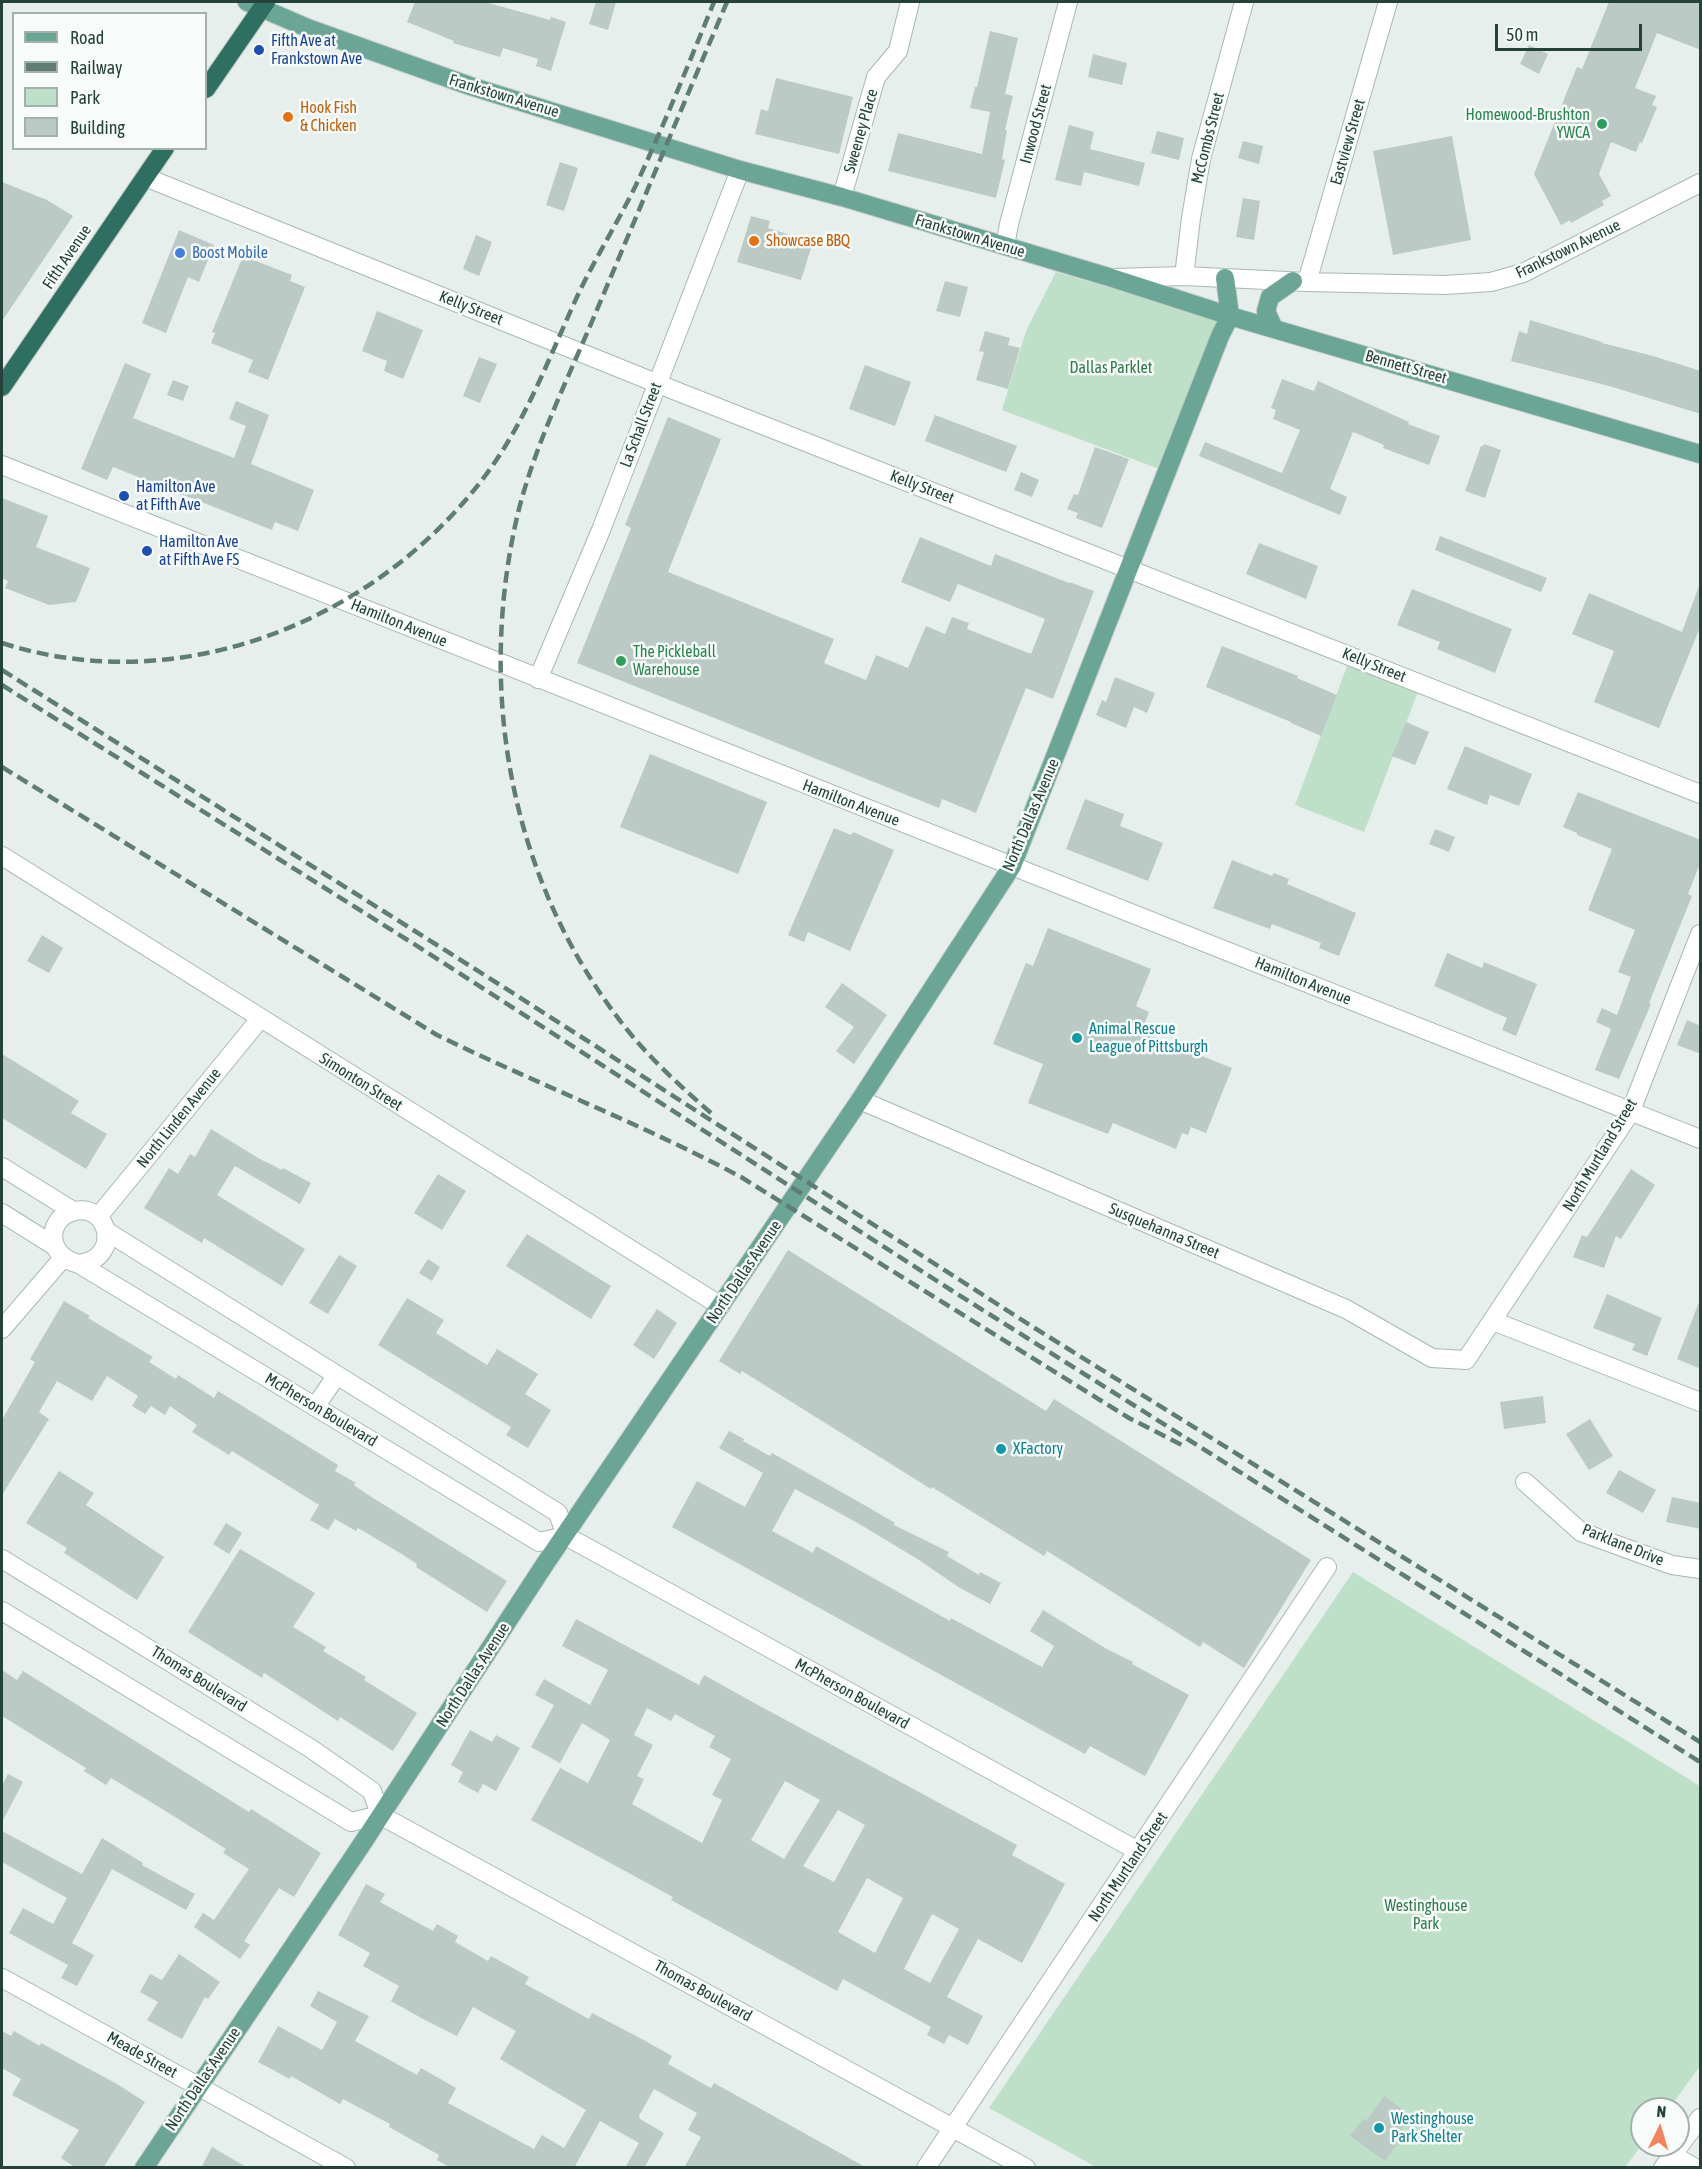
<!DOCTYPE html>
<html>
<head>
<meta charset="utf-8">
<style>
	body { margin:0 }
	#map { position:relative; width:1702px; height:2169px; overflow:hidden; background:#e6efeb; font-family:"Asap Condensed",sans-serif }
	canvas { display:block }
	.frame { position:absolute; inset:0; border:3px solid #24423a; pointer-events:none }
	.legend { position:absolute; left:12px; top:12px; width:195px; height:138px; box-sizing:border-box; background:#f7fbf9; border:2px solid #a3b1ad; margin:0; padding:8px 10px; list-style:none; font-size:18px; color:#24423a }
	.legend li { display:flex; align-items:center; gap:12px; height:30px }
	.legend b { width:30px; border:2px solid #a3b1ad }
	.north { position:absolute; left:1630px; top:2097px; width:60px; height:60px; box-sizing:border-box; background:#f7fbf9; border:2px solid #a3b1ad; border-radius:50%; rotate:5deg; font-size:16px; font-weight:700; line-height:24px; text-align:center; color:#24423a }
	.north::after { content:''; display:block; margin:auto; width:21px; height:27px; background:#f4845f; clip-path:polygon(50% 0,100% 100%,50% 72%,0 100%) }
	.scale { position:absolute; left:1495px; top:24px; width:147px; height:27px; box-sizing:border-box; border:3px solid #24423a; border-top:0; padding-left:8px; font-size:18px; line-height:21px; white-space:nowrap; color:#24423a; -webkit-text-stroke:4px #f7fbf9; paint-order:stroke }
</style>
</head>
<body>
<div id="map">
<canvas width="1702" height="2169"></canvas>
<div class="frame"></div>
<ul class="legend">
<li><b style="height:8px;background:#6aa596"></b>Road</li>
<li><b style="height:8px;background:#5f7d75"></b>Railway</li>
<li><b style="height:16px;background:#bfe0c8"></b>Park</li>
<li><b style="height:16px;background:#bbcac4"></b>Building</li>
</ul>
<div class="north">N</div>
<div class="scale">50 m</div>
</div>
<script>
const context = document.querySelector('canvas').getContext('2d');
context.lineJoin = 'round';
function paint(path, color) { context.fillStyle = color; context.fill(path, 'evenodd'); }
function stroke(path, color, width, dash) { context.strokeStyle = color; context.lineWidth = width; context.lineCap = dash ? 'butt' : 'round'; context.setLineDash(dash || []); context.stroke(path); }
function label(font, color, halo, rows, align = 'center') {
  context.font = font + ' "Asap Condensed",sans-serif'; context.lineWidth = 5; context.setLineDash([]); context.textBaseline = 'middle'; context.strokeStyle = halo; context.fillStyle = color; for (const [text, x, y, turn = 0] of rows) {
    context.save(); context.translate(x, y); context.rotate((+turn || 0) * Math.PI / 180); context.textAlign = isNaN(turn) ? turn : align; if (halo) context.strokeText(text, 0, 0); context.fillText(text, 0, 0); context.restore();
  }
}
paint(new Path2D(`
	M1056,272L1135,295L1218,322L1159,469L1002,410L1026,331Z
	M1349,661L1419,689L1364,832L1295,805Z
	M1353,1572L1700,1786V2066L1669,2109H1642V2145L1625,2167H1096L989,2108Z`), '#bfe0c8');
paint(new Path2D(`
	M415,2H485L550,20L551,17L566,22L551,71L536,66L538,59L503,48L500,57L453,43L454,41L407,22Z
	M596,2H616L608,30L589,24Z
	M1609,2H1701V50L1657,33L1635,88L1656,96L1652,105L1657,107L1642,143L1640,142L1636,152L1611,142L1599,174L1611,196L1602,201L1604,205L1571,223L1570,220L1561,225L1534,174L1577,67L1582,69Z
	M990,31L1018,38L1005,94L1013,96L1005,130H1007L1002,159L1005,160L996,198L888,171L898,133L982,154L990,112L970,108L975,87H977Z
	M1529,45L1548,54L1539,74L1520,64Z
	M1093,54L1127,63L1122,85L1088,77Z
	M776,78L853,97L839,154L755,134L761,109L768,111Z
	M1069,125L1094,132L1090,149L1145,163L1139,186L1084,172L1081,186L1055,180Z
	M1157,131L1184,138L1179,160L1151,153Z
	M1452,136L1471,240L1393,255L1373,151Z
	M1243,141L1263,146L1259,164L1238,158Z
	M560,162L578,168L564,211L546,205Z
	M2,182L47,200L73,216L2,321Z
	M1243,198L1260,201L1254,240L1236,237Z
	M751,216L770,221L768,228L813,242L801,280L737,262Z
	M179,230L214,245L199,282L188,277L166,333L142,323Z
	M476,235L492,242L479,276L463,269Z
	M243,256L292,275L290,281L305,287L268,380L248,372L253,360L211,343L215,333L212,332Z
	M945,281L968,287L960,317L936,311Z
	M377,311L423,330L403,379L384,371L387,361L362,351Z
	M1530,320L1602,342V343L1653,356L1701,371V414L1609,386L1511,361L1519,331L1527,334Z
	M985,331L1010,338L1008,345L1020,348L1008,389L976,380L984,352L979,351Z
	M479,357L497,364L480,403L463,396Z
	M125,363L151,374L133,418L234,458L246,426L229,419L236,401L269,415L251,464L314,490L298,531L275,522L272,530L113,467L107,480L81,469Z
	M865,365L911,382L895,426L849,409Z
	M1282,379L1314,391L1318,381L1409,422L1408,424L1440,436L1429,465L1383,448L1384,445L1353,432L1330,489L1347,497L1340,515L1199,456L1205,442L1282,473L1300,430L1273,419L1276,410L1271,408Z
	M173,380L189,386L183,401L167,395Z
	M935,415L1017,446L1006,472L925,441Z
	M668,417L721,439L668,572L834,639L824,663L866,680L876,655L908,668L926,626L945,634L952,617L969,623L967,629L1031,654L1045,619L958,584L950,602L901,582L920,537L991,566L995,554L1069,583V582L1094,591L1053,699L1026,688L976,813L942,799L939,808L577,663L631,528L625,525Z
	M1484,444L1501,450L1485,498L1465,491L1481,446H1483Z
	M1095,447L1129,459L1102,528L1076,518L1078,513L1067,509L1074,494L1078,495Z
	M1021,472L1039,480L1032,497L1014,490Z
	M2,498L48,516L36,547L90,568L76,602L49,605L5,588L8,581L2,578Z
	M1440,536L1547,578L1541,592L1435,550Z
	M1259,543L1318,566L1306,599L1246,574Z
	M1699,586L1701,625L1659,728L1594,702L1614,651L1572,634L1589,593L1682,632Z
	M1412,589L1512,629L1495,673L1437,649L1440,642L1397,625Z
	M1222,646L1298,676L1297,678L1337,695L1321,736L1291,723V722L1206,687Z
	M1115,677L1155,693L1147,713L1134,707L1126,728L1096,715L1102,700L1106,702Z
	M1406,722L1429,732L1415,765L1392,756Z
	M1465,746L1532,774L1519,806L1490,795L1487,805L1447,789Z
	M650,754L767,802L738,874L620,827Z
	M1578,792L1701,840V861L1688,894L1692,896L1649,1003L1651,1004L1619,1079L1595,1070L1611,1029L1596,1022L1602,1008L1617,1015L1631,977L1618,972L1635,930L1588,910L1612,849L1577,835V833L1563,827Z
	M1085,799L1124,814L1120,826L1163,843L1148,881L1066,849Z
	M834,828L851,835L853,832L894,850L850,951L808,932L804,942L788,935Z
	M1435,829L1455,837L1449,852L1429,844Z
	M1232,860L1272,876L1274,873L1289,879L1287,884L1356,913L1339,956L1319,948L1321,943L1272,924L1270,929L1213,908Z
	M1048,928L1151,969L1136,1006L1149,1012L1141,1032L1232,1068L1206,1133L1191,1127L1188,1135L1182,1133L1176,1149L1113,1123L1108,1134L1028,1103L1043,1064L993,1044L1026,963L1033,966Z
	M42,935L63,948L49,973L27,961Z
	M1447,953L1482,968L1484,962L1537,984L1516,1036L1502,1030L1507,1018L1434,986Z
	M842,983L887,1015L854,1064L836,1051L854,1027L825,1007Z
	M1687,1020L1701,1026V1054L1677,1045Z
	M2,1054L79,1101L71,1113L107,1134L86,1169L2,1118Z
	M211,1129L258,1158L282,1170L283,1168L311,1183L300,1204L235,1166L217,1195L305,1249L282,1286L204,1238L202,1243L144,1208L169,1168L178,1174L190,1154L195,1157Z
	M1631,1169L1655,1185L1621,1239L1616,1236L1604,1268L1573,1257L1582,1235L1587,1237Z
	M438,1174L466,1191L442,1230L414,1213Z
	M527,1234L611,1286L591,1319L506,1266Z
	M788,1250L1046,1411L1054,1399L1311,1560L1244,1668L1203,1642L1200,1647L1047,1551L1044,1556L932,1487L931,1489L742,1371L740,1374L719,1361Z
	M339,1255L357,1266L328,1314L309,1303Z
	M428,1259L440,1267L432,1281L419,1273Z
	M1607,1294L1662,1318L1647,1356L1632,1350L1635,1344L1593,1328Z
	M407,1298L444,1320L436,1333L487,1365L497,1349L538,1374L525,1394L551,1410L528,1448L506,1435L511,1427L378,1345Z
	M64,1301L90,1316L88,1318L153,1357L149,1362L176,1379L178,1375L214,1398L218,1391L338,1465L335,1471L356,1483L354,1485L365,1493L507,1581L487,1612L416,1567L417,1564L400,1553L358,1528L356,1531L335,1519L328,1530L310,1520L319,1505L232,1451L229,1455L192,1432L197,1425L170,1406L165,1415L151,1406L145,1414L132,1406L138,1396L107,1376L92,1401L57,1381L39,1412L49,1419L2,1495V1420L35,1362L30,1359Z
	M1699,1302H1701V1369L1677,1359Z
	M657,1309L677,1323L654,1359L633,1345Z
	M1543,1396L1546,1423L1504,1429L1500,1402Z
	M1590,1419L1613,1456L1589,1470L1566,1434Z
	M729,1431L744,1439L743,1441L770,1456L772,1453L866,1506L895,1523L894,1525L949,1552L947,1556L979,1575L980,1572L1001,1583L990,1604L960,1588L919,1560L856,1522L795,1489L772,1531L813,1553L816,1546L950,1621L951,1618L1042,1667L1054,1646L1030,1631L1043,1610L1105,1648L1133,1662L1132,1664L1189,1695L1145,1776L1090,1746L1085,1754L672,1527L697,1481L745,1507L763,1473L719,1448Z
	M1619,1470L1656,1490L1643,1513L1606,1493Z
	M59,1471L94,1493L86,1505L164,1557L137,1600L64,1553L67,1548L26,1523Z
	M1672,1497L1701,1503V1529L1666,1522Z
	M226,1523L242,1533L229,1554L213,1544Z
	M240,1549L315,1593L293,1627L326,1647L323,1651L366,1677L364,1680L417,1713L393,1751L340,1717L338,1721L264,1673L262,1678L188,1632Z
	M576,1619L699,1685L704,1675L758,1705L1017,1845L1012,1855L1065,1884L1022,1963L978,1939L947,1997L983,2016L968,2045L949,2035L944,2044L927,2035L931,2027L843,1979L837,1991L671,1900L673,1897L531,1820L560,1768L588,1783L610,1740L582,1723L560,1763L531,1747L554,1705L535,1695L544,1679L590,1705L608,1670L562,1646ZM647,1708L671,1721L675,1714L715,1736L709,1747L731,1759L712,1795L722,1800L702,1843L632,1804L644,1779L637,1776L653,1745L634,1735ZM785,1781L820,1800L784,1859L751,1840ZM838,1810L865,1825L834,1882L803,1866ZM867,1878L903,1898L875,1953L838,1932ZM932,1914L959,1929L930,1983L904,1969Z
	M2,1670L17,1680L23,1671L249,1812L251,1809L321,1853L294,1897L279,1888L244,1941L250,1945L240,1959L194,1927L203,1913L214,1920L249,1869L223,1853L226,1849L159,1807L111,1778L106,1785L84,1771L86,1768L2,1716Z
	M470,1730L492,1742L496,1735L520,1748L496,1791L483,1784L478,1793L458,1782L463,1772L451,1765Z
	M8,1774L23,1782L2,1822V1785Z
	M2,1831L82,1874L102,1838L143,1863L142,1865L195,1894L186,1910L112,1869L72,1943L94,1955L77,1986L61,1978L68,1965L9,1933L23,1908L53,1924L67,1898L2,1862Z
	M366,1884L385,1894L380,1902L433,1931L437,1924L458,1936L455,1942L488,1961L491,1956L529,1977L525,1984L589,2019L592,2013L640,2038L672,2056L668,2064L711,2088L714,2083L867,2168H684L701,2137L688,2130L697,2113L654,2089L639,2116L640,2119L664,2133L644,2168H625L639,2143L600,2121L574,2168H451L437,2160L439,2155L389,2127L390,2124L343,2099L340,2104L291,2076L290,2079L258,2062L278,2026L322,2050L337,2022L310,2006L318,1991L369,2016L355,2041L417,2075L421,2068L456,2088L448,2103L534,2149L542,2135L564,2148L586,2110L500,2059L516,2031L473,2007L457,2036L423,2019L391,2001L399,1986L363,1966L370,1953L338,1935Z
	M179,1954L220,1982L208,1999L205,1997L182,2039L147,2020L158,2002L140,1992L150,1974L162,1980Z
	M2,2031L11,2036L14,2031L40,2046L41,2043L117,2084L145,2102L103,2168H76L61,2158L79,2130L12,2095L21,2079L2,2068Z
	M1384,2096L1411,2116L1396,2136L1400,2140L1385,2161L1350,2136L1363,2119L1366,2121Z
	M212,2147L248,2168H201Z`), '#bbcac4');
const minor = new Path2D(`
	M145,177L676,391L1700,794
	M842,197L876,77L898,51L910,2
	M1005,246L1009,224L1068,2
	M1184,276L1191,218L1201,159L1244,2
	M1114,278L1184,276L1307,282L1445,285L1491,282L1523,273L1700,183
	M1307,282L1388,2
	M2,465L1700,1139
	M538,679L601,530L740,170
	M2,856L721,1306
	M860,1100L1346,1309L1432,1358L1466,1360L1630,1113L1700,934
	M2,1167L73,1211
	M2,1213L56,1247
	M98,1217L260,1019
	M106,1231L558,1513L566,1536L1138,1851
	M79,1264C124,1258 108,1200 72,1212C64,1214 58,1220 55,1227C48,1246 62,1260 79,1264L539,1542L566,1536
	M1493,1321L1700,1402
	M2,1329L63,1258
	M315,1407L337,1375
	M1525,1482L1581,1532L1672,1565L1700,1569
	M2,1559L310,1748L372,1791L380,1815L1026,2168
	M2,1611L351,1822L380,1815
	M2,1978L346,2168
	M1673,2155L1695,2168
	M926,2168L1327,1567
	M1663,2168L1700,2118`);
const major = new Path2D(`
	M247,2L310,29L470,86L740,170L842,197L1112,278L1230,316L1700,454
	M1225,278L1230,316
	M1274,329L1266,311L1270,297L1293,281
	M144,2168L362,1844L545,1564L860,1100L1012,866L1220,336L1230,316`);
const highway = new Path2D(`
	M206,89L266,2
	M2,387L165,148`);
stroke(minor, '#a8b8b2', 20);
stroke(major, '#c2cac8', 20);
stroke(highway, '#c2cac8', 20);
stroke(minor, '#fff', 18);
stroke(major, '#6aa596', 18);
stroke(highway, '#2f6f62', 18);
stroke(new Path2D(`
	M2,643C179,700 375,622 485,476C525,423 548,360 576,299C594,260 617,224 636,185C664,125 689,63 714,2
	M2,670L516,995L1033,1327L1700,1742
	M2,685L425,951L951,1290L1700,1762
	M2,767L437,1035C537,1084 642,1124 741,1177L1129,1418L1186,1447
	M711,1113C679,1085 647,1056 621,1022C510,878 477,692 517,517C534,446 568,379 596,312C640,208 683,105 727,2`), '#5f7d75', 4.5, [12, 6]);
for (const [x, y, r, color] of [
	[259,50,6,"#1a4fb4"],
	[288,117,6,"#e8710a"],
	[1602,124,6,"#2e9e5b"],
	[754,241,6,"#e8710a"],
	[180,253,6,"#3f7fe0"],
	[124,496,6,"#1a4fb4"],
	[147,551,6,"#1a4fb4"],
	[621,661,6,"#2e9e5b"],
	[1077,1038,6,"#0f9aa8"],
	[1001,1449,6,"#0f9aa8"],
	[1379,2128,6,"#0f9aa8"]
]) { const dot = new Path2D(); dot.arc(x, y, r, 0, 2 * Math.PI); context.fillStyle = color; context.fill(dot); stroke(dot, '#f7fbf9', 2); }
label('16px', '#164399', '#f7fbf9', [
	["Fifth Ave at",271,41],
	["Frankstown Ave",271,59],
	["Hamilton Ave",136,487],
	["at Fifth Ave",136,505],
	["Hamilton Ave",159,542],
	["at Fifth Ave FS",159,560]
], 'left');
label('16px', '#24423a', '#f7fbf9', [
	["Frankstown Avenue",504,96,17],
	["Inwood Street",1036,124,-75],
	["Sweeney Place",861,131,-74],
	["McCombs Street",1208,138,-76],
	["Eastview Street",1348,142,-74],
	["Frankstown Avenue",970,236,17],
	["Frankstown Avenue",1568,249,-26],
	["Fifth Avenue",67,257,-56],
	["Kelly Street",471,308,22],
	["Bennett Street",1406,367,16],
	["La Schall Street",641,425,-69],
	["Kelly Street",922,487,21],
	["Hamilton Avenue",399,623,22],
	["Kelly Street",1374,665,22],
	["Hamilton Avenue",851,803,21],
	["North Dallas Avenue",1031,815,-67],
	["Hamilton Avenue",1303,981,22],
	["Simonton Street",361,1082,32],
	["North Linden Avenue",179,1118,-51],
	["North Murtland Street",1600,1155,-59],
	["Susquehanna Street",1164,1231,23],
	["North Dallas Avenue",744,1272,-56],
	["McPherson Boulevard",321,1410,31],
	["Parklane Drive",1623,1545,22],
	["North Dallas Avenue",473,1675,-57],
	["Thomas Boulevard",199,1679,32],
	["McPherson Boulevard",852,1694,29],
	["North Murtland Street",1128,1867,-56],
	["Thomas Boulevard",703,1991,29],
	["Meade Street",142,2055,29],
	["North Dallas Avenue",203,2079,-56]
]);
label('16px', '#c56008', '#f7fbf9', [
	["Hook Fish",300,108],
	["& Chicken",300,126],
	["Showcase BBQ",766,241]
], 'left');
label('16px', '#27864d', '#f7fbf9', [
	["Homewood-Brushton",1590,115],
	["YWCA",1590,133],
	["The Pickleball",633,652,"left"],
	["Warehouse",633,670,"left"]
], 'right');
label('16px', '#366cbe', '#f7fbf9', [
	["Boost Mobile",192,253]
], 'left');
label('16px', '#2d7a4b', '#f7fbf9', [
	["Dallas Parklet",1111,368],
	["Westinghouse",1426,1906],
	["Park",1426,1924]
]);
label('16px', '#0d838f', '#f7fbf9', [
	["Animal Rescue",1089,1029],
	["League of Pittsburgh",1089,1047],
	["XFactory",1013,1449],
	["Westinghouse",1391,2119],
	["Park Shelter",1391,2137]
], 'left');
</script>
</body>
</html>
